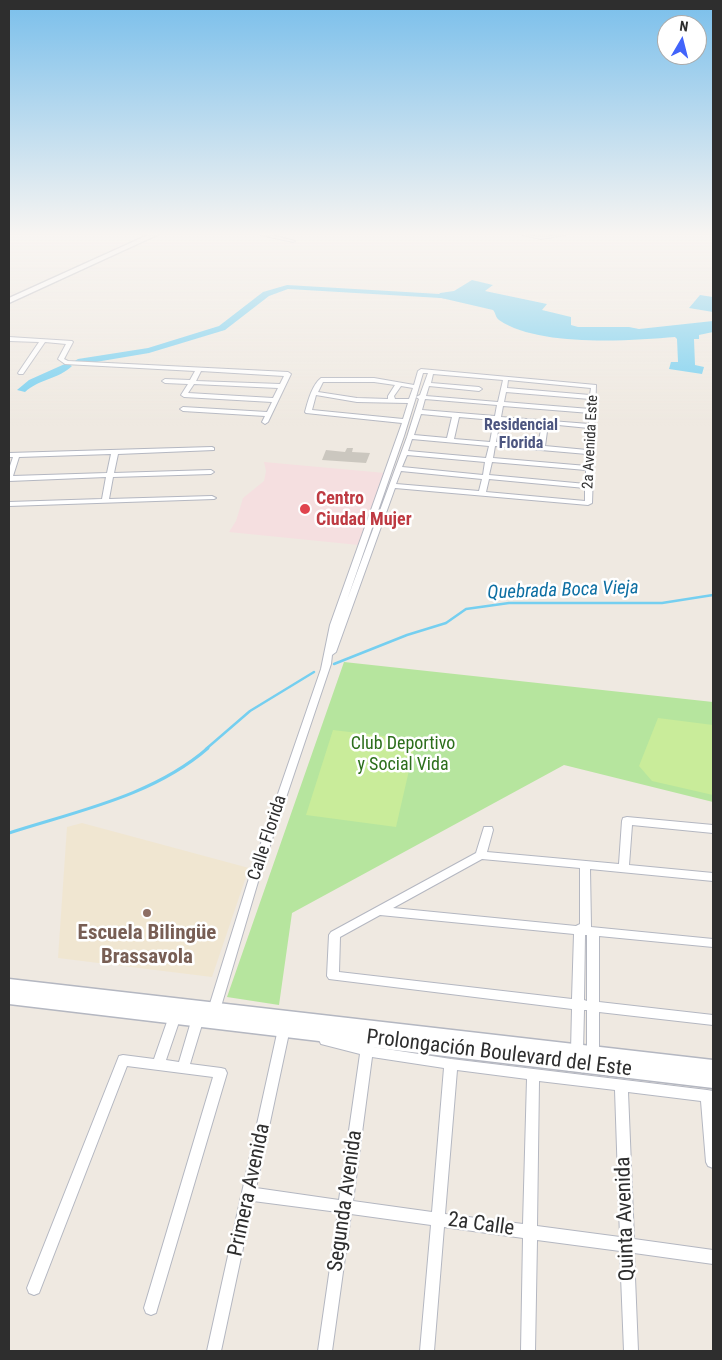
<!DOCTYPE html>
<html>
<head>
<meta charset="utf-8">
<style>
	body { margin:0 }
	#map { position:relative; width:722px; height:1360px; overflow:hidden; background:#efe9e1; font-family:"Roboto Condensed",sans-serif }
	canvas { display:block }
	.frame { position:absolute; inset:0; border:10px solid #2e2e2e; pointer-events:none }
	.north { position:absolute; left:657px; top:15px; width:50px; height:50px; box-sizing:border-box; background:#fff; border:1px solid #ababab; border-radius:50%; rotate:8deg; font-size:14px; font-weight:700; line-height:20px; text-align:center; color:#2e2e2e }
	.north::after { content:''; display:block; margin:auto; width:18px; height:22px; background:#4264fb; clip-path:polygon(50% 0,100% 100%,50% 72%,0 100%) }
</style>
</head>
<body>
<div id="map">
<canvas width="722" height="1360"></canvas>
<div class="frame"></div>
<div class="north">N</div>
</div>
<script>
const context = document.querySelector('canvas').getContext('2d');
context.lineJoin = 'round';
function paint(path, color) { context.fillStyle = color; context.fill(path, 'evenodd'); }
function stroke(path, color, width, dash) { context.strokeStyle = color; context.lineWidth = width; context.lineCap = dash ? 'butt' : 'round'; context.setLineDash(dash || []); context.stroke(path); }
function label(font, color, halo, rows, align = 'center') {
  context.font = font + ' "Roboto Condensed",sans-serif'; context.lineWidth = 5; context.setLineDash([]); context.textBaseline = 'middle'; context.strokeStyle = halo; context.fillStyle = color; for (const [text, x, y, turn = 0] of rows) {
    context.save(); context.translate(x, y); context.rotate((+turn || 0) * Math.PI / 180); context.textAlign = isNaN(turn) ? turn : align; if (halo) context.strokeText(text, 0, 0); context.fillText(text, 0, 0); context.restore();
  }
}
paint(new Path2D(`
	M82,823L249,868L212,977L58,958L67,827Z`), '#f0e6d1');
paint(new Path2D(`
	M264,462L385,473L359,545L229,532L236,521L243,498L264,481L266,471Z`), '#f5dfe0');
paint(new Path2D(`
	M344,662L713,702V802L564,765L292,913L279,1005L227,997Z`), '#b6e59e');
paint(new Path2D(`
	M658,718L713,725V795L652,781L639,766Z
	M333,730L416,740L396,827L306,815Z`), '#c9ec9a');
paint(new Path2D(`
	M472,280L493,285L485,291L547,304L542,310L571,317V325L578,327H629L639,329L713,321V332L699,335V339H694L695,365L704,367L702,374L669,369L671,362H678L677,339L675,337C629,341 538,347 499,320C495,317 496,313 493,310L437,297L440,293L454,291Z
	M700,295L713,297V312L689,308Z`), '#75cff0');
stroke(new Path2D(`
	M334,664L407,635L446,623L466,609L509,603H662L713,595
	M206,749L250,711L314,672`), '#75cff0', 2.5);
stroke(new Path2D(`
	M9,833C77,811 153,796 208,748`), '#75cff0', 3);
paint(new Path2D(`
	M287,285L457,295L461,297L457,299L288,289L269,296L225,330L149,353L78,365L73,362L78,359L148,348L219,326L263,292Z
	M67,363L72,366C59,379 39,379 25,392L17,390L29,380Z`), '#75cff0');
paint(new Path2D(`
	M347,448H353L352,452L370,453L366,463L322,460L326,450L345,452Z`), '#cbc7bf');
const street = new Path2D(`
	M261,235H271L295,241L293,242Z
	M523,235L541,237L565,235L541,239Z
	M9,337L72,341L73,342L64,359L68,361L288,372L291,374L268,422L265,424L262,422L265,416L183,411L180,409L183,407L267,412L272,402L184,397L181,395L188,384L165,383L162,381L165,379L190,380L195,371L65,364L58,359L66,344L45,342L23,374H19L18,373L39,342L9,341ZM201,371L284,376L280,384L196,381ZM194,384L278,388L273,398L188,393Z
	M421,369L596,385L592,503L588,505L395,488L336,652L332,655L331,664L260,875L220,1010L218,1013L214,1015L210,1013L208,1010L250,875L321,669L330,625L402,423L306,413L305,412C308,401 312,385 321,378H374L414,385L418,371ZM423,373H428L420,395L416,397ZM433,374L503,380L498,402L426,396L429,386L479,391L482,389L479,387L431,383ZM508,380L591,388L590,395L507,388ZM323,382H374L395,385L388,396V399L357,398L318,392ZM401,386L413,388L409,399H395L394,396ZM506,392L590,399V409L504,402ZM316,395L357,402L408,403L403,419L312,410ZM416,397L419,399L407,437L347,600L404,436ZM425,399L497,405L495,416L422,410ZM503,406L590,413L589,424L501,417ZM421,414L452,417L447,438L414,435ZM459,417L494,420L490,442L454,439ZM500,421L542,424L538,446L496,442ZM548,424L589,428L587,450L545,446ZM412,439L489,446L486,458L408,451ZM495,446L587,454V466L493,458ZM407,455L485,462L483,475L402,467ZM492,462L586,470V484L489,475ZM401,471L482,479L479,491L396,484ZM489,479L585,488V501L486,492Z
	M212,447L214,448V450L118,454L114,473L211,470L214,472L211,474L113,477L109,499L212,496L216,498L214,499L9,506V502L102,499L106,477L9,481V469L13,457H9V453ZM111,454L107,473L13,476L19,457Z
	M627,817L713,825V833L632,825L629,865L713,873V881L590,869L591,927L713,939V947L599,936V1002L713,1015V1025L599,1012V1053L597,1057L593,1058L589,1057L587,1053V1010H584L583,1051L581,1055L577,1056L573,1055L571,1051L572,1009L329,979L327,976L329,935L331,932L476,853L484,827H492L493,830L487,852L619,864L622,821L623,818ZM482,859L580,868V924L576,926L393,908ZM380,915L574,934L572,999L339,972L340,937ZM585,935H587V1001L584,1000Z
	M175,1011L179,1012L181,1016L166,1060L179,1062L192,1018L194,1014L198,1013L202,1014L204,1018L190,1064L221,1068L225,1069L227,1073L156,1313L151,1315L146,1313L144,1308L213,1077L127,1066L39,1293L34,1295L29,1293L27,1288L119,1056L123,1055L154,1059L169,1016L171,1012Z
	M284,1024L290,1025L292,1029L289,1033L256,1188L339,1200L360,1054L321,1044L319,1040L321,1036L325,1035L367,1046L451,1059L707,1090L713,1091V1168L708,1166L706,1162L701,1101L628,1092L634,1239L713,1250V1264L634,1253L638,1351H624L620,1251L537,1240L535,1351H521L523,1238L444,1227L434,1351H420L431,1225L351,1214L332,1351H318L338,1212L253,1201L221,1351H207L278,1029L280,1025ZM372,1057L444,1068L432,1212L353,1201ZM457,1070L527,1079L523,1224L445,1214ZM539,1081L615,1090L620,1237L537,1226Z`);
const secondary = new Path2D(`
	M148,235H157L9,303V298Z
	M9,979L713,1060V1088L9,1004Z`);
stroke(street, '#b4b7c1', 2);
stroke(secondary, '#b4b7c1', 3);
paint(street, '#fff');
paint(secondary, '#fff');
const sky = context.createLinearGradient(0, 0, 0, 426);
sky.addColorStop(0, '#7abfeb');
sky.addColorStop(0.55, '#f8f5f2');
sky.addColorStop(1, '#f8f5f200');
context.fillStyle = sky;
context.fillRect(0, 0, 722, 426);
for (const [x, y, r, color] of [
	[305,509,6,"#e0444e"],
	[147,913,5,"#8d6e63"]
]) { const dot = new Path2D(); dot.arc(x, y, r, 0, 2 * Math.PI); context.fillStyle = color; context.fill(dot); stroke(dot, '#fff', 2); }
label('15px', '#2e2e2e', '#fff', [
	["2a Avenida Este",591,442,-87]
]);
label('bold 16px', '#4d5680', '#fff', [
	["Residencial",521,426],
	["Florida",521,444]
]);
label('bold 18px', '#be3a42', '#fff', [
	["Centro",316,499],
	["Ciudad Mujer",316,520]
], 'left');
label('18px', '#2c6e1b', '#fff', [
	["Club Deportivo",403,744],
	["y Social Vida",403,765]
]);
label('18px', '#2e2e2e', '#fff', [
	["Calle Florida",268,838,-72]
]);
label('italic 19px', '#0d6fa3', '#fff', [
	["Quebrada Boca Vieja",563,591,-2]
]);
label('bold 21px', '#785e54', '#fff', [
	["Escuela Bilingüe",147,934],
	["Brassavola",147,958]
]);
label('21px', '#2e2e2e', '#fff', [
	["Prolongación Boulevard del Este",499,1054,7],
	["Primera Avenida",250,1190,-78],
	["Segunda Avenida",346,1201,-82],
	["Quinta Avenida",626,1219,-92],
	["2a Calle",481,1225,8]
]);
</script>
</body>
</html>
